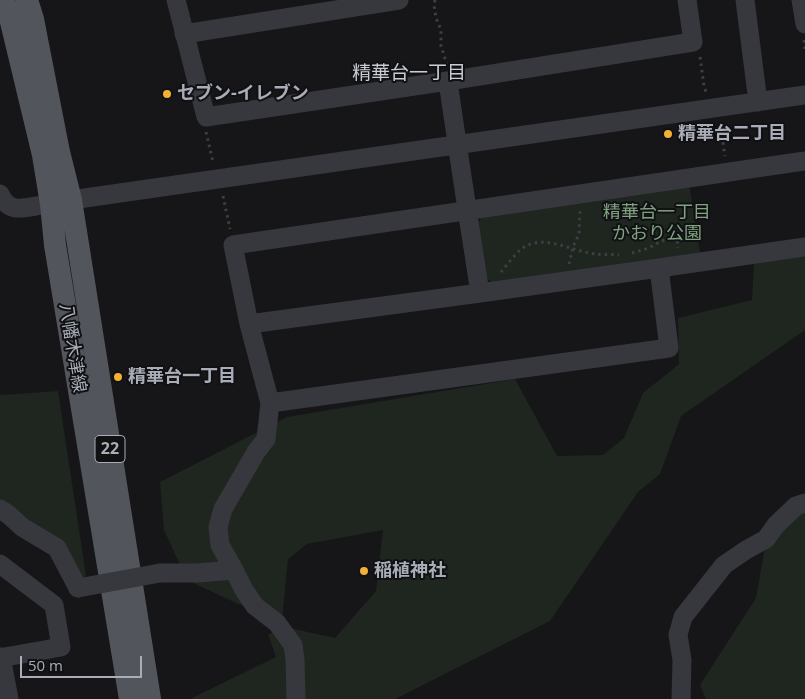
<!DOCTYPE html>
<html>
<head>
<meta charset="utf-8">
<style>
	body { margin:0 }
	#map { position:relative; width:805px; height:699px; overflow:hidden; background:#161618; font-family:"Open Sans",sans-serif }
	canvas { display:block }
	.scale { position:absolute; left:20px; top:656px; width:122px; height:22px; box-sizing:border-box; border:2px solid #a8adb8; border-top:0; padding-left:6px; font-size:15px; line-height:18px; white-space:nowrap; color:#a8adb8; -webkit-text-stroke:4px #111113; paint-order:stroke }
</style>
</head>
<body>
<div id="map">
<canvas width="805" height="699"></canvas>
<div class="scale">50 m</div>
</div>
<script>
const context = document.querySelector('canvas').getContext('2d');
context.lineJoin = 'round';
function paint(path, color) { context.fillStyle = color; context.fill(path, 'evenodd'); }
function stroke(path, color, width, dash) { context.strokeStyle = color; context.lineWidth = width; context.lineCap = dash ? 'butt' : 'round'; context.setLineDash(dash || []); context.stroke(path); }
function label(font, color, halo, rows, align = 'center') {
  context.font = font + ' "Open Sans","Noto Sans JP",sans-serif'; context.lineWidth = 4; context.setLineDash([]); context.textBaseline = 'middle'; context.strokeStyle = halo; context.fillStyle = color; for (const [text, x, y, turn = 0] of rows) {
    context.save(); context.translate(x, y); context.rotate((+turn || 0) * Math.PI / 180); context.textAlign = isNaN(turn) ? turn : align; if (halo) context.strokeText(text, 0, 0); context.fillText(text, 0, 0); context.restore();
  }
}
paint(new Path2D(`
	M689,183L700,253L493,283L485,277L477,224L483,215Z
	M805,256V330L681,416L660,474L638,492L550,621L395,699H190L276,657L268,634L294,629L335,638L376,591L383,530L307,544L288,559L282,620L236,603L187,580L164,530L160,482L287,417L515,379L557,456L603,455L624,438L643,393L679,364L678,318L752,300L754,263Z
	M58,391L86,576L77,581L0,504V394L3,395Z
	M805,506V699H706L700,685L756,598L770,519Z`), '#1e261f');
stroke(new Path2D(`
	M435,0L434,5L436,18L441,30V46L447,65
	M804,40L805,49
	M700,57L704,86L706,92
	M720,123L725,156
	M206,132L213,162
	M223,196L230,229
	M632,253L649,248L661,241L677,237L678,248
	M569,264L573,247L579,234L580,210
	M501,272C508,264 518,249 528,245C548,236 575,252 596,254C603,255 611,254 619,255`), '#3d3f44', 3, [2.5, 4]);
stroke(new Path2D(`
	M176,0L206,117L448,81L693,42L687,0
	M745,0L758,102
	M801,0L805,24
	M184,34L399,0
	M448,81C458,152 469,222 480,293L659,268L669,348L270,403L249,324L233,245L805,161
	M0,194C8,212 20,209 36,206C48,204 60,202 71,200L805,95
	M659,268L805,247
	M249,324L480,293
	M0,509L9,515L22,527L57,548L78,588
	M0,564L54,605L61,647L0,658
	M234,570L244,590L255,606L277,623L293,645L295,659L296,699
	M160,573H197L234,570L220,545L218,527L223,509L256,452L266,439L270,403
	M1,657L9,699
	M681,699L682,660L678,635L683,617L724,565L746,550L766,539L776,525L796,506L805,503`), '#37383d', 19);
stroke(new Path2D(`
	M4,0L11,22L43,155L51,204L55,245L130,699
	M27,0L33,19L59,152L71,200L150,699`), '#53555c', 22);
stroke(new Path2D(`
	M78,588L160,573`), '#37383d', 19);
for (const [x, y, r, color] of [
	[167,94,5,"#f2b134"],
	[668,134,5,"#f2b134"],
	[118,377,5,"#f2b134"],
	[364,571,5,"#f2b134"]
]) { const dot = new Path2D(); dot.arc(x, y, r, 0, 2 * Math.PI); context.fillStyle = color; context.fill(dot); stroke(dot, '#111113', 2); }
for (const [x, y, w] of [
	[110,449,30]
]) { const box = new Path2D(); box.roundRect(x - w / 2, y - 13.5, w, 27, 4); context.fillStyle = '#111113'; context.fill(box); stroke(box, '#a8adb8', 1); }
label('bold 16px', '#a8adb8', null, [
	["22",110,449]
]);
label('bold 18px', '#a8adb8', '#111113', [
	["セブン-イレブン",177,94],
	["精華台二丁目",678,134],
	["精華台一丁目",128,377],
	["稲植神社",374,571]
], 'left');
label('18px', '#7fa381', '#111113', [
	["精華台一丁目",657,213],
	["かおり公園",657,234]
]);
label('18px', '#a8adb8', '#111113', [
	["八幡木津線",72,348,81]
]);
label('19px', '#c9ccd4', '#111113', [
	["精華台一丁目",409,74]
]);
</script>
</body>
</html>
